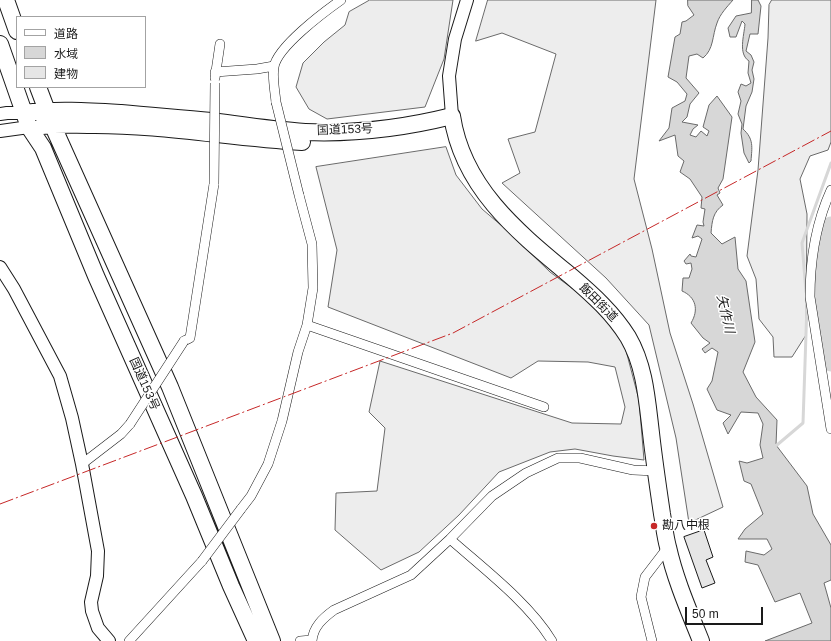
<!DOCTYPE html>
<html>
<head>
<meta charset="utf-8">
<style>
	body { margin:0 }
	#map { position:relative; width:831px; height:641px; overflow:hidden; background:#fff; font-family:Arial,"Noto Sans JP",sans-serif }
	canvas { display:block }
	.legend { position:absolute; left:16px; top:16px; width:130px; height:72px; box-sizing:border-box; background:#fff; border:1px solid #a3a3a3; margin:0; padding:5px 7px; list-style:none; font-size:12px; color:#1a1a1a }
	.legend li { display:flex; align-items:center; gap:8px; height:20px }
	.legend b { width:20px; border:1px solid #a3a3a3 }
	.scale { position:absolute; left:685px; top:607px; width:78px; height:18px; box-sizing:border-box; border:2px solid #1a1a1a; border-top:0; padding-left:5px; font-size:12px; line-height:14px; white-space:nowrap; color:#1a1a1a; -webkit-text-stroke:3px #fff; paint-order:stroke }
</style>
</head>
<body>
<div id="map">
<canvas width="831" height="641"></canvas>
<ul class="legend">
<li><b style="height:5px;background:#fff"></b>道路</li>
<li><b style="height:11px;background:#d7d7d7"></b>水域</li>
<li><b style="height:11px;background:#e6e6e6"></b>建物</li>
</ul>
<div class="scale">50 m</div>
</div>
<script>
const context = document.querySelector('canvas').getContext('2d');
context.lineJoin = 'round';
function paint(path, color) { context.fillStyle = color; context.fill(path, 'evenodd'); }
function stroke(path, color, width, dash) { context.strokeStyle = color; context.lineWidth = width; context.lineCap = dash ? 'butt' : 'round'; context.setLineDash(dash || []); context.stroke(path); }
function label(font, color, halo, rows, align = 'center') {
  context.font = font + ' Arial,"Noto Sans JP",sans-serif'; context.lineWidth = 3; context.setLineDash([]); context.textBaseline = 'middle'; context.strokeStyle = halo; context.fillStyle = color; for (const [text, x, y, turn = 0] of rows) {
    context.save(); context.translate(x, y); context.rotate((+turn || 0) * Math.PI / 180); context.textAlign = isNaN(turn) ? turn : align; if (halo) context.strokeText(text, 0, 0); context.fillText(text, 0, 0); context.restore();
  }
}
const built = new Path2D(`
	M370,0H453L444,59L425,107L327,119L309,109L296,87L303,63L324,42L345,25L349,12Z
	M488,0H656L634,179L652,249L670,333L693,404L723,507L689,523L676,438L649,325L606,278L502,183L520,173L508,139L535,132L556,54L502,33L476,41Z
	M772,0H831V142L828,150L810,156L800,179L807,214L806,335L792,357H774L773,337L759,319L756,279L747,256L758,170L768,38L769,5Z
	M446,147L456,175L482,209L509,232L550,272L599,308L624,343L639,400L644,460L613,456L575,449L550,452L499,472L459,515L419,552L381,570L335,530L336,493L377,491L385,428L369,412L380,361L572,423L621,424L625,407L615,367L588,362L538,361L511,378L328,307L337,250L316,167Z`);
paint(built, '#ededed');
stroke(built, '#6a6a6a', 1);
const water = new Path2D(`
	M688,0H733C727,7 720,14 717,23C712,36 714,49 703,58L697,54L689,56L686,78L699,93L690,104L687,117L682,122L698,125L693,129L690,135L696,137L701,131L707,136L709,131L703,127L709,105L717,96L732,117L723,179L718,188L720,193L717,195L723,205C713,212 712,221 711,233L722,244L735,237L738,269L746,281L755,342L743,372L756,397L777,420L776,445L807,486L813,514L831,545V580L824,583L831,608V641H765L812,623L800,593L775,602L758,565L745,562L746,551L764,555L772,549L767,539H738L745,529L763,514L751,484L744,481L739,461L747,463L763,458L760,445L763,424L758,413L741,412L728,434L723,423L731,415L717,410L707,389L712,381L718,352L712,348L705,353L702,349L710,343L703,338L691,323C699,310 696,297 682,291L683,278H689L692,269L691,263L686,264L684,261L690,254L691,256L696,257L702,239L698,236L692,238L697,225L704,226L703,222L705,209L701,208L702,197L690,179L680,172L684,161L678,156L675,135L659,141L669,128L672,108L685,101L687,94L677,82L668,77L675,37L680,34L682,22L686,21L694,15L688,6Z
	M752,0H758L761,6L758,34H750L746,51L751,55L754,62L752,70L754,79L752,92L746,106L743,129C754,139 752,147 751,161L749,163L744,153L741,133L742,124L738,114L741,101L738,92L741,84L746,86L751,83L748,73L749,61C738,54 744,36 745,24L742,21L736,37H730L728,28L736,16L751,13Z`);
paint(water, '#d7d7d7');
stroke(water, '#6a6a6a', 1);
stroke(new Path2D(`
	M806,292L802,243L831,163
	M774,446L777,445L803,423L807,304`), '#d7d7d7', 3);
stroke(new Path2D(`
	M831,226C816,271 823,316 831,362`), '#d7d7d7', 19);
const building = new Path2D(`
	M704,530L713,557L706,560L715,583L702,588L684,537Z`);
paint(building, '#e6e6e6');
stroke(building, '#1a1a1a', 1);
const minor = new Path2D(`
	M215,72L257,69L274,66
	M215,78L220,44
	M276,102C275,91 272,78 274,67C277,47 324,12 341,0
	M831,190C815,225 810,260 810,297L831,429
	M307,325L544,407
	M184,341L190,338L214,184
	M82,464L121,434L130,424
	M241,509L251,496L268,464L282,421L298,352L307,325L313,288L312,244L299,195
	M450,539C484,569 529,603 552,641
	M129,641L202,561
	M300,641L312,640
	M312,641C313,627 323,618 334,610L411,575L450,539L492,496L526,473L558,458H580L633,470L656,471
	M652,641L641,597L645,577L668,547`);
const tertiary = new Path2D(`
	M0,114L7,113H24
	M452,116L449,76L455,39L467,0
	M0,131L29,127
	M0,267L14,289L60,376L72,418L82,464L98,551L97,576L91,602L92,611L98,628L109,641`);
const trunk = new Path2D(`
	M6,0L17,31
	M0,44L29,127L43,148L96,276L194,496L231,586L256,641
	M38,87L52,124L170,387L272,641
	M24,113C56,109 88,111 121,113C151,116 181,118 211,121C242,125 273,130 305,132C354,134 404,128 452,116C463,189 519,233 572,277C593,295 613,313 628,337C645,366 647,400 651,433C654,460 658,487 662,514C664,525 665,536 668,547C675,579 689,611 701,641
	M42,126C58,124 73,125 88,125C160,124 231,138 302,142`);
stroke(minor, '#1a1a1a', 10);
stroke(tertiary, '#1a1a1a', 14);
stroke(trunk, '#1a1a1a', 18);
stroke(minor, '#fff', 9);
stroke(tertiary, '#fff', 12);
stroke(trunk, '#fff', 16);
const minorBridge = new Path2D(`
	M276,102L299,195
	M214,184L215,83
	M130,424L184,341
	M202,561L241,509`);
stroke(minorBridge, '#1a1a1a', 10, []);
stroke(minorBridge, '#fff', 9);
stroke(new Path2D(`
	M0,504L453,333L831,131`), '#c62828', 1, [14, 3, 2, 3]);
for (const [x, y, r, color] of [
	[654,526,4,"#c62828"]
]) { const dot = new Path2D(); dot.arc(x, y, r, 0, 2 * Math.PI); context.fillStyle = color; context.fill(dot); stroke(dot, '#fff', 1.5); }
label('12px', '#1a1a1a', '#fff', [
	["国道153号",345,130,-2],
	["飯田街道",598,303,45],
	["国道153号",144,384,66]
]);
label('12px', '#1a1a1a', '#fff', [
	["勘八中根",662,526]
], 'left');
label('italic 13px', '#1a1a1a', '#fff', [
	["矢作川",725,314,77]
]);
</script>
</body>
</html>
